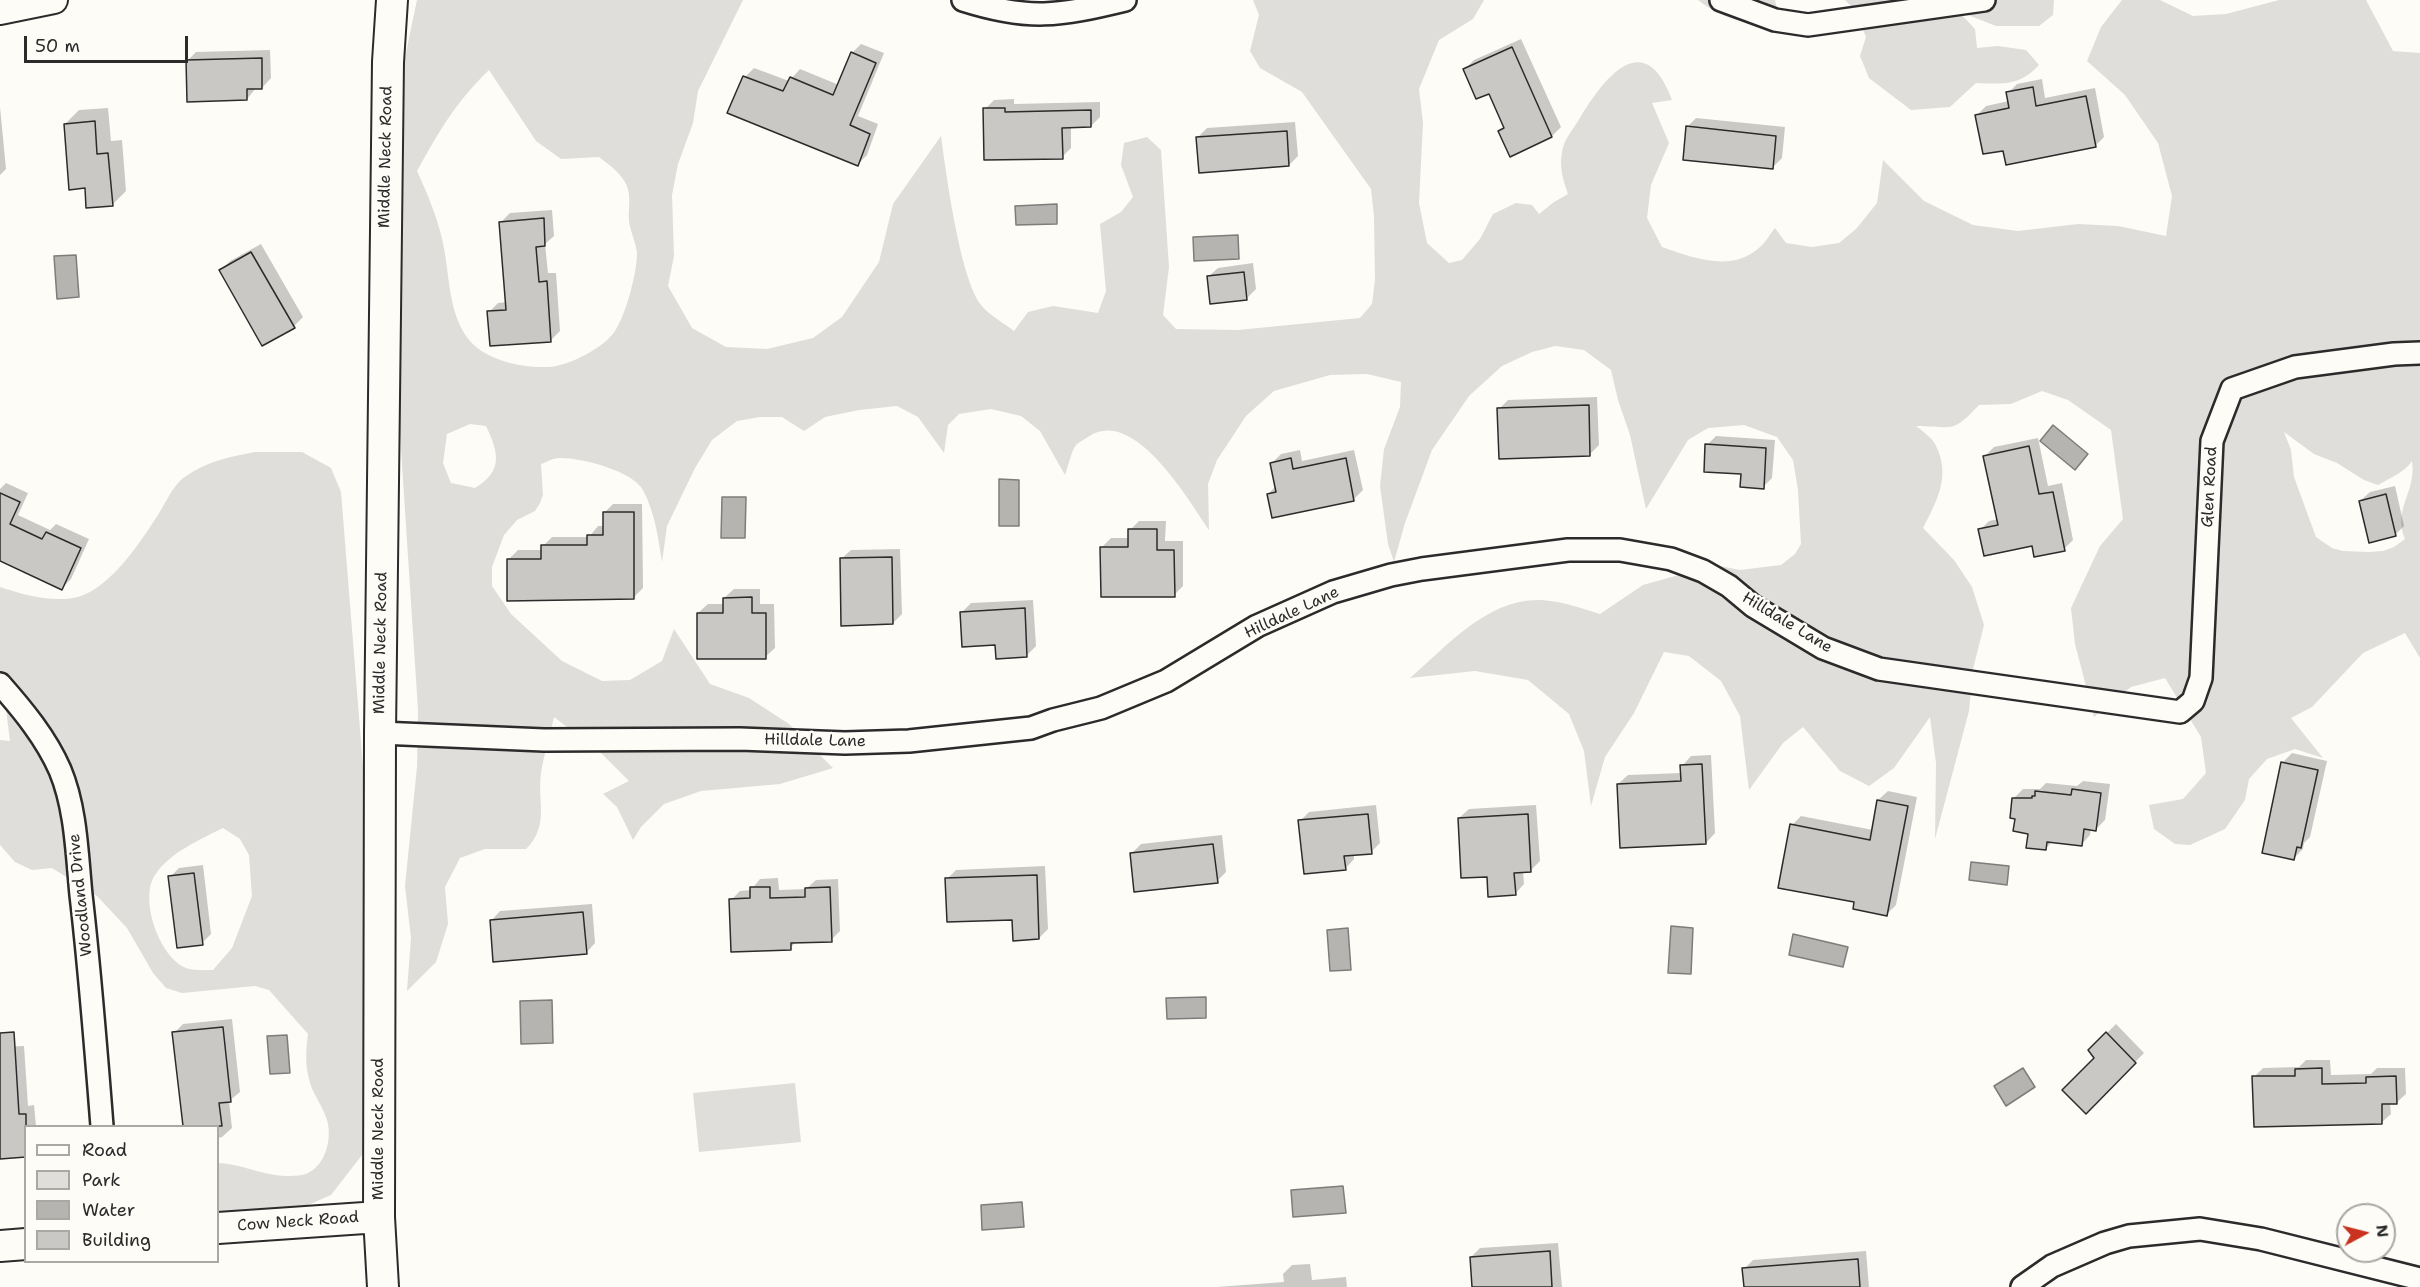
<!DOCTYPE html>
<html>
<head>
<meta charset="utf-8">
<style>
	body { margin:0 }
	#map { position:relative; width:2420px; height:1287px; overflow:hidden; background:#fdfcf7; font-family:"Shantell Sans",sans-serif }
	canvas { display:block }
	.legend { position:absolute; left:24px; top:1125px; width:195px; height:138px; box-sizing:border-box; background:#fdfcf7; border:2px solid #a9a8a5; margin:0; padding:8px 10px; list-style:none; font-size:18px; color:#2b2b2b }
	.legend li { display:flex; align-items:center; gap:12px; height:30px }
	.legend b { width:30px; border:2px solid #a9a8a5 }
	.north { position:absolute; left:2336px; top:1203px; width:60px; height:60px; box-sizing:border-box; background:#fdfcf7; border:2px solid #a9a8a5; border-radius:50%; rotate:83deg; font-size:16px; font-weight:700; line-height:24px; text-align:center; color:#2b2b2b }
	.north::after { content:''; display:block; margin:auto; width:21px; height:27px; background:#c8321e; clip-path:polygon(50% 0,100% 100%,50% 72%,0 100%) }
	.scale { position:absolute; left:24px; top:36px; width:164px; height:27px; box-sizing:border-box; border:3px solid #2b2b2b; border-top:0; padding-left:8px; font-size:18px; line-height:21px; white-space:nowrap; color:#2b2b2b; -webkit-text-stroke:4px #fdfcf7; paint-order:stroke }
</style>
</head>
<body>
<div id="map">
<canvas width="2420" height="1287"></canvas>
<ul class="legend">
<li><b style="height:8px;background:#fdfcf7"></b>Road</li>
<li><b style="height:16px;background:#dfdeda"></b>Park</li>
<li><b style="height:16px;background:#b5b4b1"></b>Water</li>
<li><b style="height:16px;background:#c9c8c4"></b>Building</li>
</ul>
<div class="north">N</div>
<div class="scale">50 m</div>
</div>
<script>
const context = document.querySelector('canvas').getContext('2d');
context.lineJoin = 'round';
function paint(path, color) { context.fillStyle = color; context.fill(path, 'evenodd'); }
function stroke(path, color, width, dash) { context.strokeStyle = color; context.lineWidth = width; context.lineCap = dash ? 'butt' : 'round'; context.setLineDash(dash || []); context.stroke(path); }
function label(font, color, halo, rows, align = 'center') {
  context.font = font + ' "Shantell Sans",sans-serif'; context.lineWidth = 5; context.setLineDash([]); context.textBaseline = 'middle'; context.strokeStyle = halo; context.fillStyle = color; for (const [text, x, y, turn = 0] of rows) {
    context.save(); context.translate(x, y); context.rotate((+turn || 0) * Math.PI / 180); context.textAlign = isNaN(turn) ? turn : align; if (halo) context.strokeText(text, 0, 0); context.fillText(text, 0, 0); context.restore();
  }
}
paint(new Path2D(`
	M417,0H743L698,91L693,123L678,164L672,195L674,256L668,286L692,328L726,347L767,349L813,338L842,317L879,262L893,204L941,136C946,173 960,278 981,305C989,315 1004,323 1014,331L1028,312L1053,306L1098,313L1106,291L1100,224L1121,212L1133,197L1121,165L1124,143L1147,137L1161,150L1169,267L1163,315L1176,329L1238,330L1360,318L1372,304L1375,280L1374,216L1371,189L1302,92L1260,68L1250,51L1259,15L1253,0H1484L1473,19L1439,40L1419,89L1423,123L1419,203L1427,243L1449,263L1462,260L1480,239L1493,214L1516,203L1532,205L1539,214L1554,202L1568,194C1562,178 1558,162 1564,144C1568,135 1576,125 1581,116C1606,75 1645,27 1672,100L1652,103L1669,143L1651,185L1647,218L1662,247C1694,258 1732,273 1760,247C1766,242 1770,234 1775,228L1786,243L1812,247L1839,243L1856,229L1877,203L1883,160L1924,201L1973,225L2018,231L2078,224L2118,226L2166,236L2172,196L2158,143L2125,95L2087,61L2101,27L2122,0H2160L2193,16L2226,14L2279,0H2366L2393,51L2420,53V658L2405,633L2363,653L2312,707L2291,718L2323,758L2295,749L2267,759L2249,779L2245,800L2225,829L2190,845L2175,844L2154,829L2149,805L2183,799L2206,773L2201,737L2165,678L2131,687L2094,717L2075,644L2071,608L2100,546L2123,519L2111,430L2068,400L2042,391L2011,404L1979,405C1951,435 1952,426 1916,426C1922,431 1933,438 1936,446C1951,476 1937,501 1923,528L1954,560L1972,587L1984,625L1973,669L1969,711L1935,839L1936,763L1930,717L1894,768L1869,786L1840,771L1803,727L1783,743L1749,790L1740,716L1721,681L1689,656L1664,652L1634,713L1605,757L1591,806L1584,751L1569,714L1528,680L1475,671L1410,678C1447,646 1488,598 1541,600C1561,601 1581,608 1600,614L1643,585L1715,565L1740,570L1781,565L1795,554L1801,544L1798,490L1793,460L1777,437L1744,425L1708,428L1688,440L1646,509L1630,435L1618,400L1611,370L1584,350L1555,346L1532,352L1502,366L1469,396L1432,450L1405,523L1394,562L1388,544L1380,486L1384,449L1400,407L1401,382L1367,374L1330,375L1274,391L1246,416L1217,460L1208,484L1209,530C1188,499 1133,405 1088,437C1085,439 1079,442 1076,445C1071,452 1068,467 1065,475L1040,431L1021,416L991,409L959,414L948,425L944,453L918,417L897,406L859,410L825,417L804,431L782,417H760L737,421L712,440L695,468L667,526L662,562C658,537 655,513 643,490C633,471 580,457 559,458C553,458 547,462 541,464L543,495L540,503L535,511L517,520L504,535L492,567V586L511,614L562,661L602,681L630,680L662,661L674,629L710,684L749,698L789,724L833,768L780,784L701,791L664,804L641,827L633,840L617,807L603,794L629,781L602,754L554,717C550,736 544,754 541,773C537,801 550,826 526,849H485L460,858L445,887L448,924L436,962L407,991L411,938L405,886L417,767L418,710L399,418L400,246L405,57ZM489,70L536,141L561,159L599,157C612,167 628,178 629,195C630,204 628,213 629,222C631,233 636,243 637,253C637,273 625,320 612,335C599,350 568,366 548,367C521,368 482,360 466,336C447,307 450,272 442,239C437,216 427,193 417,171C440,130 455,103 489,70ZM470,424L486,426C499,453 503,471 475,488L451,483L443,463L447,434ZM2284,432L2314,454L2337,463L2364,480L2378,485C2390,478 2405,472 2412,461C2417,492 2392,509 2405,539L2394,547L2383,551L2369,552L2343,551L2332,548L2316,537L2294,477L2291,450Z
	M1698,0H1775L1777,9L1758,24C1734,21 1717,15 1698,0Z
	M1845,0H2054L2053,15L2039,26H1996L1958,11L1975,29L1977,48L1998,46L2026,50L2039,65C2020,86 2003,84 1976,83L1950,107L1911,110L1869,78L1860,56L1866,37L1855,10Z
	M255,452H302L331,468L341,492L368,829L369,1131L362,1155L331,1195L308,1205L235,1214L218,1212V1163C241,1164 262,1175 285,1176C291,1176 303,1176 308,1173C327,1164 333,1135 326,1117C321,1103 312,1093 309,1079C305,1064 306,1049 308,1034L269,990L255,986L182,993L166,988L153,973L127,928L97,896L52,868L32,870L15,862L0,845V740L10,741L6,709L0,698V587C24,595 56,604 81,596C110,586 138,546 154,521C163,509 171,488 182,479C205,462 228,457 255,452ZM223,828L240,839L249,855L252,896L232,948L213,970C204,970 194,971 186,968C159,957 139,899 155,875C169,853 201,839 223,828Z
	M795,1083L801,1142L699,1152L693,1093Z`), '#dfdeda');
const water = new Path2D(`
	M1057,204V224L1016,225L1015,206Z
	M1238,235L1239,259L1194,261L1193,237Z
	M76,255L79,297L57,299L54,256Z
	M2053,425L2088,454L2075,470L2040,441Z
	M999,479L1019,480V526H999Z
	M722,497H746L745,538H721Z
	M1971,862L2009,866L2007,885L1969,880Z
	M1671,926L1693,928L1691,974L1668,973Z
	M1348,928L1351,970L1330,971L1327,930Z
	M1793,934L1848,947L1843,967L1789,955Z
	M1206,997V1018L1167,1019L1166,998Z
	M552,1000L553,1043L521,1044L520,1001Z
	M287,1035L290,1073L270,1074L267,1036Z
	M2023,1068L2035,1087L2006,1106L1994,1086Z
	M1343,1186L1346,1213L1293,1217L1291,1190Z
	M1022,1202L1024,1227L982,1230L981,1205Z`);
paint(water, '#b5b4b1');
stroke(water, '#7e7d7b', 1.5);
paint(new Path2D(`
	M1521,39L1561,127L1552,136L1510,155L1500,131L1505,126L1489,92L1465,69L1474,60Z
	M861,44L884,53L858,116L878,124L867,155L858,164L745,77L754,68L789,81L800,69L839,85L852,53Z
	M270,50L271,78L262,88H256L247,99L187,61L196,52Z
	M2042,79L2045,98L2095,88L2104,137L2095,146L2005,149L1977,115L1986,106L2009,101L2008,93L2017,84Z
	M1014,99V104L1100,102V117L1091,126H1071V148L1062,157L985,109L994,100Z
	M0,107L6,169L0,175Z
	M108,108L111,141L122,140L126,191L112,205L86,187L65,124L79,110Z
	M1696,118L1785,127L1782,158L1772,168L1687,127Z
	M1295,122L1298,156L1289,165L1198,137L1207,128Z
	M552,210L554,236L545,244L548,273H556L560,331L551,340L489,312L498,303L507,302L501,222L510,213Z
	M261,244L303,317L294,326L221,270L230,261Z
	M1253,263L1256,289L1247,298L1208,277L1218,268Z
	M1597,397L1599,445L1590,454L1499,409L1508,400Z
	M1716,436L1775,440L1772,478L1763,487L1743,473L1707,445Z
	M2038,438L2048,486L2062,483L2073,540L2064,549L2033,544L1980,530L1989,521L1998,519L1985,456L1994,447Z
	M1300,450L1302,461L1354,450L1363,490L1354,499L1273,516L1268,494L1276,486L1272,463L1281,454Z
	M6,483L28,493L18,515L50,530L56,524L89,539L71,579L62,588L0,559V489Z
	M2395,486L2404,526L2395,535L2360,501L2370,492Z
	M613,504H642L643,588L634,597L509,559L518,550H543V546L552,537H589L598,526H604V513Z
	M1139,521H1166L1165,541H1183V586L1174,595L1102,547L1111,538H1130V530Z
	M900,549L902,614L893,623L841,559L851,550Z
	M734,589H760V604H774L775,648L765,657L698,613L708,604H725L724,598Z
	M1033,600L1036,646L1026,656L996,644L962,612L971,603Z
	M2292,753L2327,761L2310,837L2304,843L2303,849L2294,858L2283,762Z
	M1711,755L1715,833L1706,843L1618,784L1628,775L1682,773V766L1691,756Z
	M2083,781L2110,784L2105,820L2096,829L2091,828L2090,835L2081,845L2053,841L2045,849L2017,818L2013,799L2023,789H2040L2046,783L2077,786Z
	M1888,791L1917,797L1896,905L1887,914L1856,901L1792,825L1801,816L1873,830L1878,800Z
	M1376,805L1380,843L1371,852L1354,854V859L1345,869L1300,821L1309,812Z
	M1536,805L1540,861L1531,870L1523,871L1524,884L1515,894L1488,875L1459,818L1469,809Z
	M1222,835L1226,872L1217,881L1132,853L1141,844Z
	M203,865L211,934L202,943L170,877L179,868Z
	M1045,866L1048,929L1039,938L1013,918L947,879L956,870Z
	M778,878L779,890L806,889L816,880L838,879L840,931L831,940L797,941L790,948L731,900L740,891L751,890L760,879Z
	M592,904L595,943L586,953L491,921L500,911Z
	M232,1019L240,1092L229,1101L232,1128L222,1137L218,1138V1126H184L174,1033L183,1024Z
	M2116,1024L2144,1053L2086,1112L2097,1058L2090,1050Z
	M24,1046L28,1106L34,1105L36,1126H26L0,1157V1047Z
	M2306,1060H2330L2331,1075L2371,1074L2377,1068H2405L2406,1094L2396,1103H2390L2391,1114L2381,1123L2254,1077L2263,1068L2299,1067Z
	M1558,1243L1562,1287H1468H1473L1471,1257L1480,1248Z
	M1866,1251L1869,1287H1745L1744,1269L1753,1260Z
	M1310,1264L1312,1280L1346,1277L1347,1287H1217L1284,1282L1283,1274L1292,1265Z`), '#0003');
const building = new Path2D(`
	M1512,47L1552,137L1510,157L1498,131L1504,128L1489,94L1476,99L1463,69Z
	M851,52L876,63L850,125L870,134L858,166L727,113L743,76L783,91L790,77L833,95Z
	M262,58V89H247V100L187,102L186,60Z
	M2033,87L2036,106L2086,96L2096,147L2006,165L2003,151L1983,154L1975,115L2009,108L2006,92Z
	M983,108H1005V112L1091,110V127L1062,128L1063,159L984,160Z
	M95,121L97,154L108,153L113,206L86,208L85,188L69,190L64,124Z
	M1686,126L1776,136L1773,169L1683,160Z
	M1287,131L1289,166L1199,173L1196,137Z
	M544,218L545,246L536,247L539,282L547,281L551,342L490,346L487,311L506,310L499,222Z
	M251,252L295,328L262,346L219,270Z
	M1244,272L1247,300L1210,304L1207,276Z
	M1589,405L1590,456L1499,459L1497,408Z
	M1705,444L1766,448L1764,489L1740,487L1741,474L1704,472Z
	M2029,446L2039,494L2053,492L2065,551L2034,557L2032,546L1984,556L1978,529L1998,525L1983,456Z
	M1291,458L1293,469L1346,458L1354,501L1272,518L1267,494L1276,492L1270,463Z
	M0,493L20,502L10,524L42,539L46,532L81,548L62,590L0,561Z
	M2386,494L2396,536L2369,543L2359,501Z
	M603,512H634V599L507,601V559H541V545H587V535H603Z
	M1128,529H1157V550H1174L1175,597H1101L1100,547H1128Z
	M892,557L893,624L841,626L840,558Z
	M752,597V613H766V659H697V613H723V598Z
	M1025,608L1027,657L996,659L995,645L962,647L960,612Z
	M2281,762L2318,770L2301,848L2297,847L2294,860L2262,853Z
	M1702,764L1706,844L1620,848L1617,784L1681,781L1680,765Z
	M2072,789L2101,793L2096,831L2084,829L2082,846L2047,842L2046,850L2026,848L2028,834L2013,831L2015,819L2010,818L2012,798H2032V796H2035V791L2071,795Z
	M1877,800L1908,806L1887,916L1853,909L1854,902L1778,888L1790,824L1870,840Z
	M1368,814L1372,854L1344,856L1346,870L1304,874L1298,820Z
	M1528,814L1531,872L1514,873L1516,895L1488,897L1487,877L1461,878L1458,818Z
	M1213,844L1218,883L1134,892L1130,853Z
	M194,873L203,945L177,948L168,876Z
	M1037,875L1039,939L1013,941L1012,920L947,922L945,878Z
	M750,887H770V898L805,897V888L830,887L832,942L791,943V950L731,952L729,899L750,898Z
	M583,912L587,954L493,962L490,920Z
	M223,1027L231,1102L219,1103L222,1126H183L172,1032Z
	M14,1032L19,1114H26V1157L0,1159V1033Z
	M2106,1032L2136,1063L2086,1114L2062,1090L2094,1058L2088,1050Z
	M2322,1068V1084L2366,1083V1077L2396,1076L2397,1104H2382V1124L2254,1127L2252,1076H2295V1069Z
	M1550,1251L1552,1287H1472L1470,1257Z
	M1858,1259L1860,1287H1744L1742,1268Z`);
paint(building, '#c9c8c4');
stroke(building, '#2b2b2b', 1.5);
const minor = new Path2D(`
	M963,0C1029,21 1059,16 1125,0
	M1721,0L1775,20L1808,25L1984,0
	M0,684C23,710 46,738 60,770C76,808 77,854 81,895C90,972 96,1049 102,1126
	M380,733L544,740L740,739L845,743L909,741L1031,728L1053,720L1101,708L1166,681L1257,626L1333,592L1391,575L1422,569L1568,550H1620L1671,559L1703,571L1729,586L1753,606L1823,648L1879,669L2180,712L2193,701L2201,678L2212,441L2232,389L2295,367L2394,354L2420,353
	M2022,1287L2052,1266L2105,1243L2129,1236L2200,1229L2261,1239L2420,1279`);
const tertiary = new Path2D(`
	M0,11L54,0`);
const secondary = new Path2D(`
	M218,1228L379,1217
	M0,1246L26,1244
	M383,1287L379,1217L380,733L388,62L392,0`);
stroke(minor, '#2b2b2b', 26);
stroke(tertiary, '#2b2b2b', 30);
stroke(secondary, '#2b2b2b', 34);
stroke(minor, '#fdfcf7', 21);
stroke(tertiary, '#fdfcf7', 26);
stroke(secondary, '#fdfcf7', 30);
label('16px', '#2b2b2b', '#fdfcf7', [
	["Middle Neck Road",386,157,-89],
	["Glen Road",2210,487,-87],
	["Hilldale Lane",1292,613,-25],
	["Hilldale Lane",1787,623,31],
	["Middle Neck Road",381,643,-89],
	["Hilldale Lane",815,741,1],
	["Woodland Drive",81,895,-96],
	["Middle Neck Road",379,1129,-90],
	["Cow Neck Road",298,1222,-4]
]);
</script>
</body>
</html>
